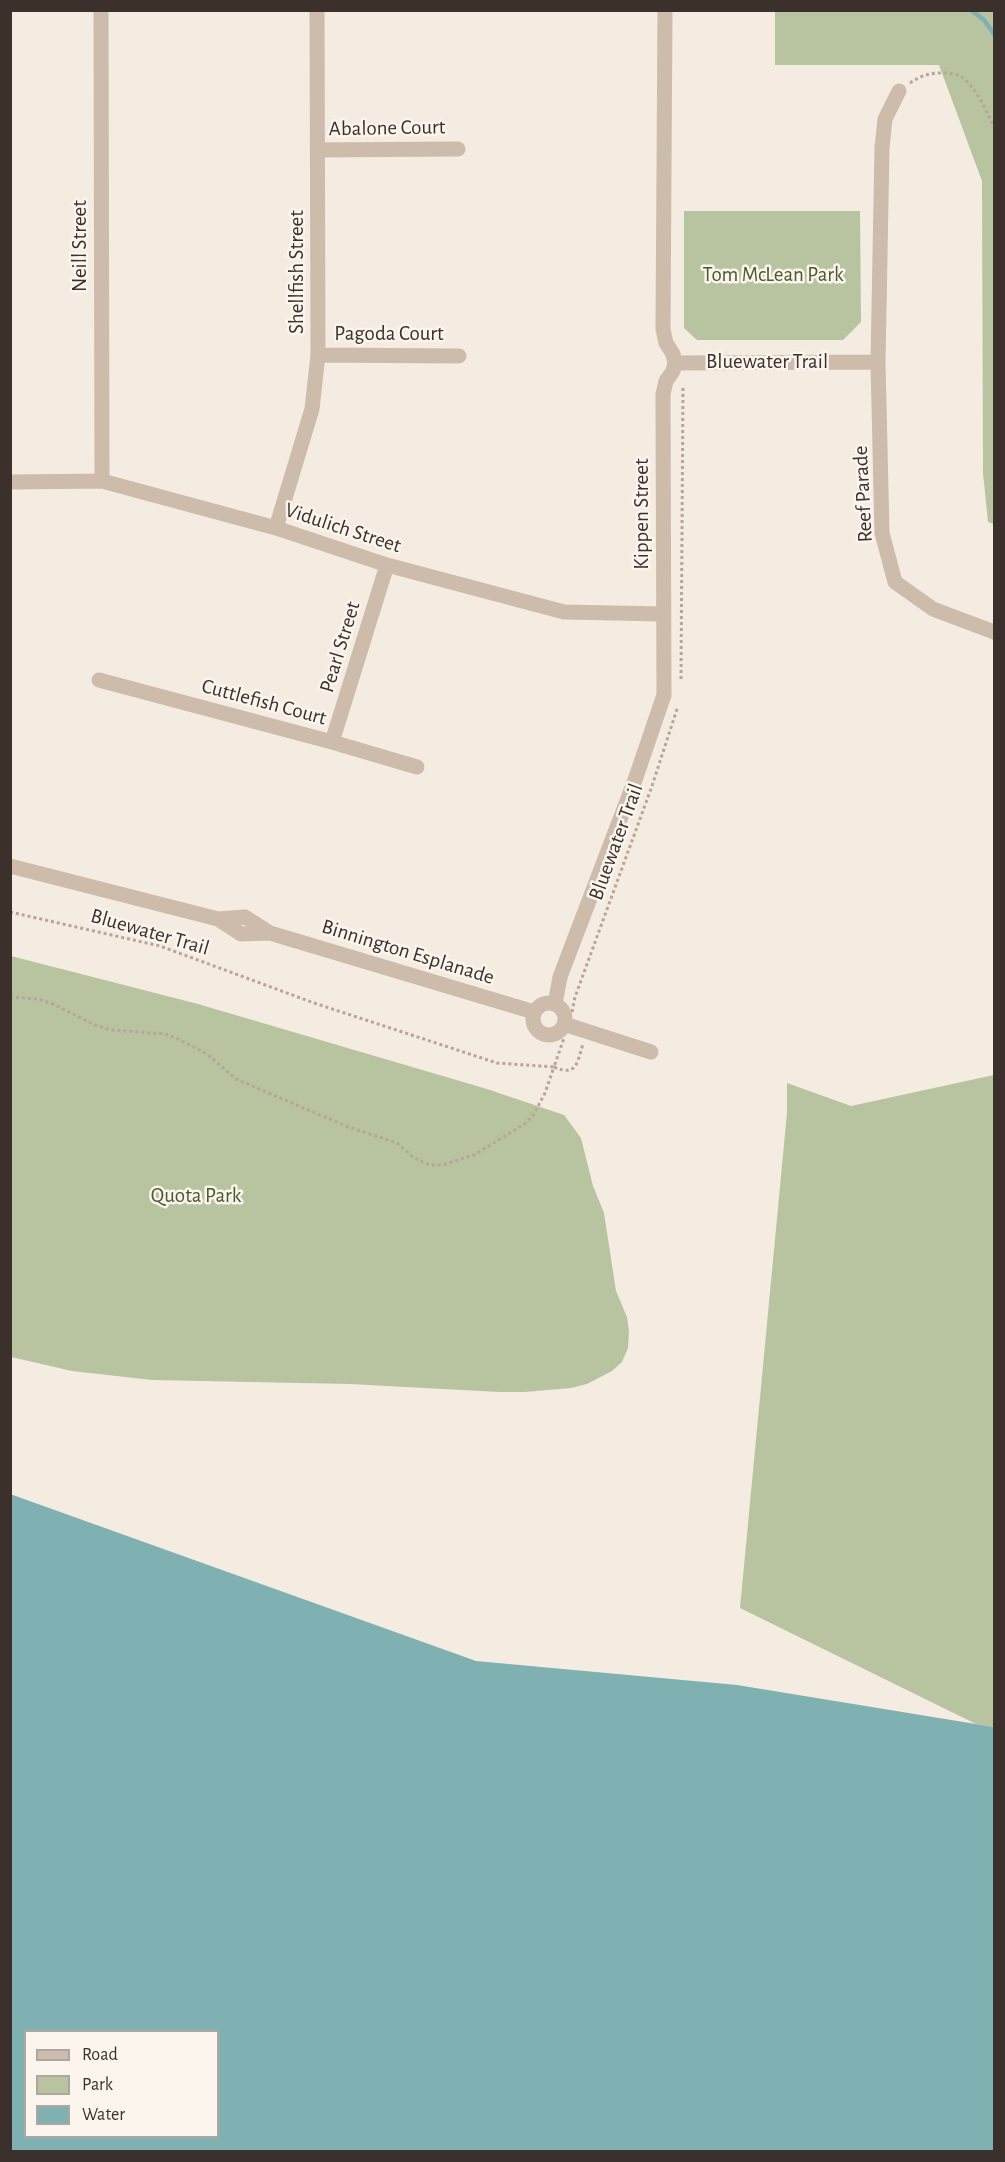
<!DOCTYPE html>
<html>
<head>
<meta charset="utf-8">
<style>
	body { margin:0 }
	#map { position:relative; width:1005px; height:2162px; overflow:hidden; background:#f4ebe1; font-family:"Alegreya Sans",sans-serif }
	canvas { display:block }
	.frame { position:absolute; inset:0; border:12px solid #3b302b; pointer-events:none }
	.legend { position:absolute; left:24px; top:2030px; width:195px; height:108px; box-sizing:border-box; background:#fbf5ee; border:2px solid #aea6a0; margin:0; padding:8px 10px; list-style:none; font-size:18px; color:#3b302b }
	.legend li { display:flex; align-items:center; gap:12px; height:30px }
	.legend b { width:30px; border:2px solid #aea6a0 }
</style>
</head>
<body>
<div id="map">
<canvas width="1005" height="2162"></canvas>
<div class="frame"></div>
<ul class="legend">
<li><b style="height:8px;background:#cdbbac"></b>Road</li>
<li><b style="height:16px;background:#b8c4a0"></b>Park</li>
<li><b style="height:16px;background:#7fb0b2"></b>Water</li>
</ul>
</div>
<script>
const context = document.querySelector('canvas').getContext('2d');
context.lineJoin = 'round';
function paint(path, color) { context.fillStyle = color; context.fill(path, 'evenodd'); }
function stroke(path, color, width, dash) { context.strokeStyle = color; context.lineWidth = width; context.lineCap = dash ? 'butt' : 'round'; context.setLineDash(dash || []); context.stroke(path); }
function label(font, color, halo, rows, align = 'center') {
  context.font = font + ' "Alegreya Sans",sans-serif'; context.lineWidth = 5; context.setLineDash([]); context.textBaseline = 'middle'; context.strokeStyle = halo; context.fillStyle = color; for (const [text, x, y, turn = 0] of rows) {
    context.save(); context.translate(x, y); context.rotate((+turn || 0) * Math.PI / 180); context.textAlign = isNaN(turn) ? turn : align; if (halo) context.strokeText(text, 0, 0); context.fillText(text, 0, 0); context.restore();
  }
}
paint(new Path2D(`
	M775,11H994V524L988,522L983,473L982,181L939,65H775Z
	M684,211H860L861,322L843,340H697L684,328Z
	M11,956L198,1004L487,1089L564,1115L581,1138L593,1186L604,1213L616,1291L627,1317L629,1332L628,1348L622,1362L612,1371L587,1384L571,1388L525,1392H499L350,1384L152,1380L72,1371L11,1357Z
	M994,1075V1727L976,1724L740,1608L787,1113V1083L851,1106Z`), '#b8c4a0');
paint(new Path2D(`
	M10,1494L476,1661L737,1685L994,1727V2151H11ZM26,2032H218V2136H26Z`), '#7fb0b2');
stroke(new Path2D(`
	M971,10L984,20L994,34`), '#7fb0b2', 4.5);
stroke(new Path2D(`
	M910,83C920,76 929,73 941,73C947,73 955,73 960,76C975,84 987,113 994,127
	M681,679L683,386
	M10,912L160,946L314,1003L497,1063L554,1067L564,1038
	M10,997L38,999L53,1004L95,1025L111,1030L165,1034L176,1038L207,1054L236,1079L346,1126L397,1143L413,1157L429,1165H442L474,1155L526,1123L534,1114L545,1093L554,1067C577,1077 577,1063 583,1044
	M572,1012L575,997L652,786L678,706`), '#b9a596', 3, [3, 3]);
stroke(new Path2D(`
	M101,10L102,481
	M899,91L885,119L882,148L878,362L882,533L895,582L933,609L994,632
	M318,150L458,149
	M318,355L459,356
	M675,363L878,362
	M10,482L102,481L276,528L387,565L564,612L663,614
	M276,528L312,409L318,355L317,10
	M99,680L332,742L417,767
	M332,742L387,565
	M10,866L218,919L245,917L270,933L534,1012
	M218,919L241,934L270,933
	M533 1019a16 16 0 1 1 32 0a16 16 0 1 1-32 0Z
	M555,1004L560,977L635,780L664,695L663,394L666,381L673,371L675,363L673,354L666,343L663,329L665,10
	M564,1024L651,1052`), '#cdbbac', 15);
label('21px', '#3b302b', '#fbf5ee', [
	["Abalone Court",387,128,-1],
	["Neill Street",80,246,-90],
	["Shellfish Street",297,272,-90],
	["Pagoda Court",389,334],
	["Bluewater Trail",767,362],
	["Reef Parade",863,494,-93],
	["Kippen Street",642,514,-90],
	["Vidulich Street",343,528,18],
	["Pearl Street",340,647,-73],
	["Cuttlefish Court",264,702,15],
	["Bluewater Trail",616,842,-70],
	["Bluewater Trail",150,932,16],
	["Binnington Esplanade",408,952,17]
]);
label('21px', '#4a5a2e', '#fbf5ee', [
	["Tom McLean Park",773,275],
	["Quota Park",196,1196]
]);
</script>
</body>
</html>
